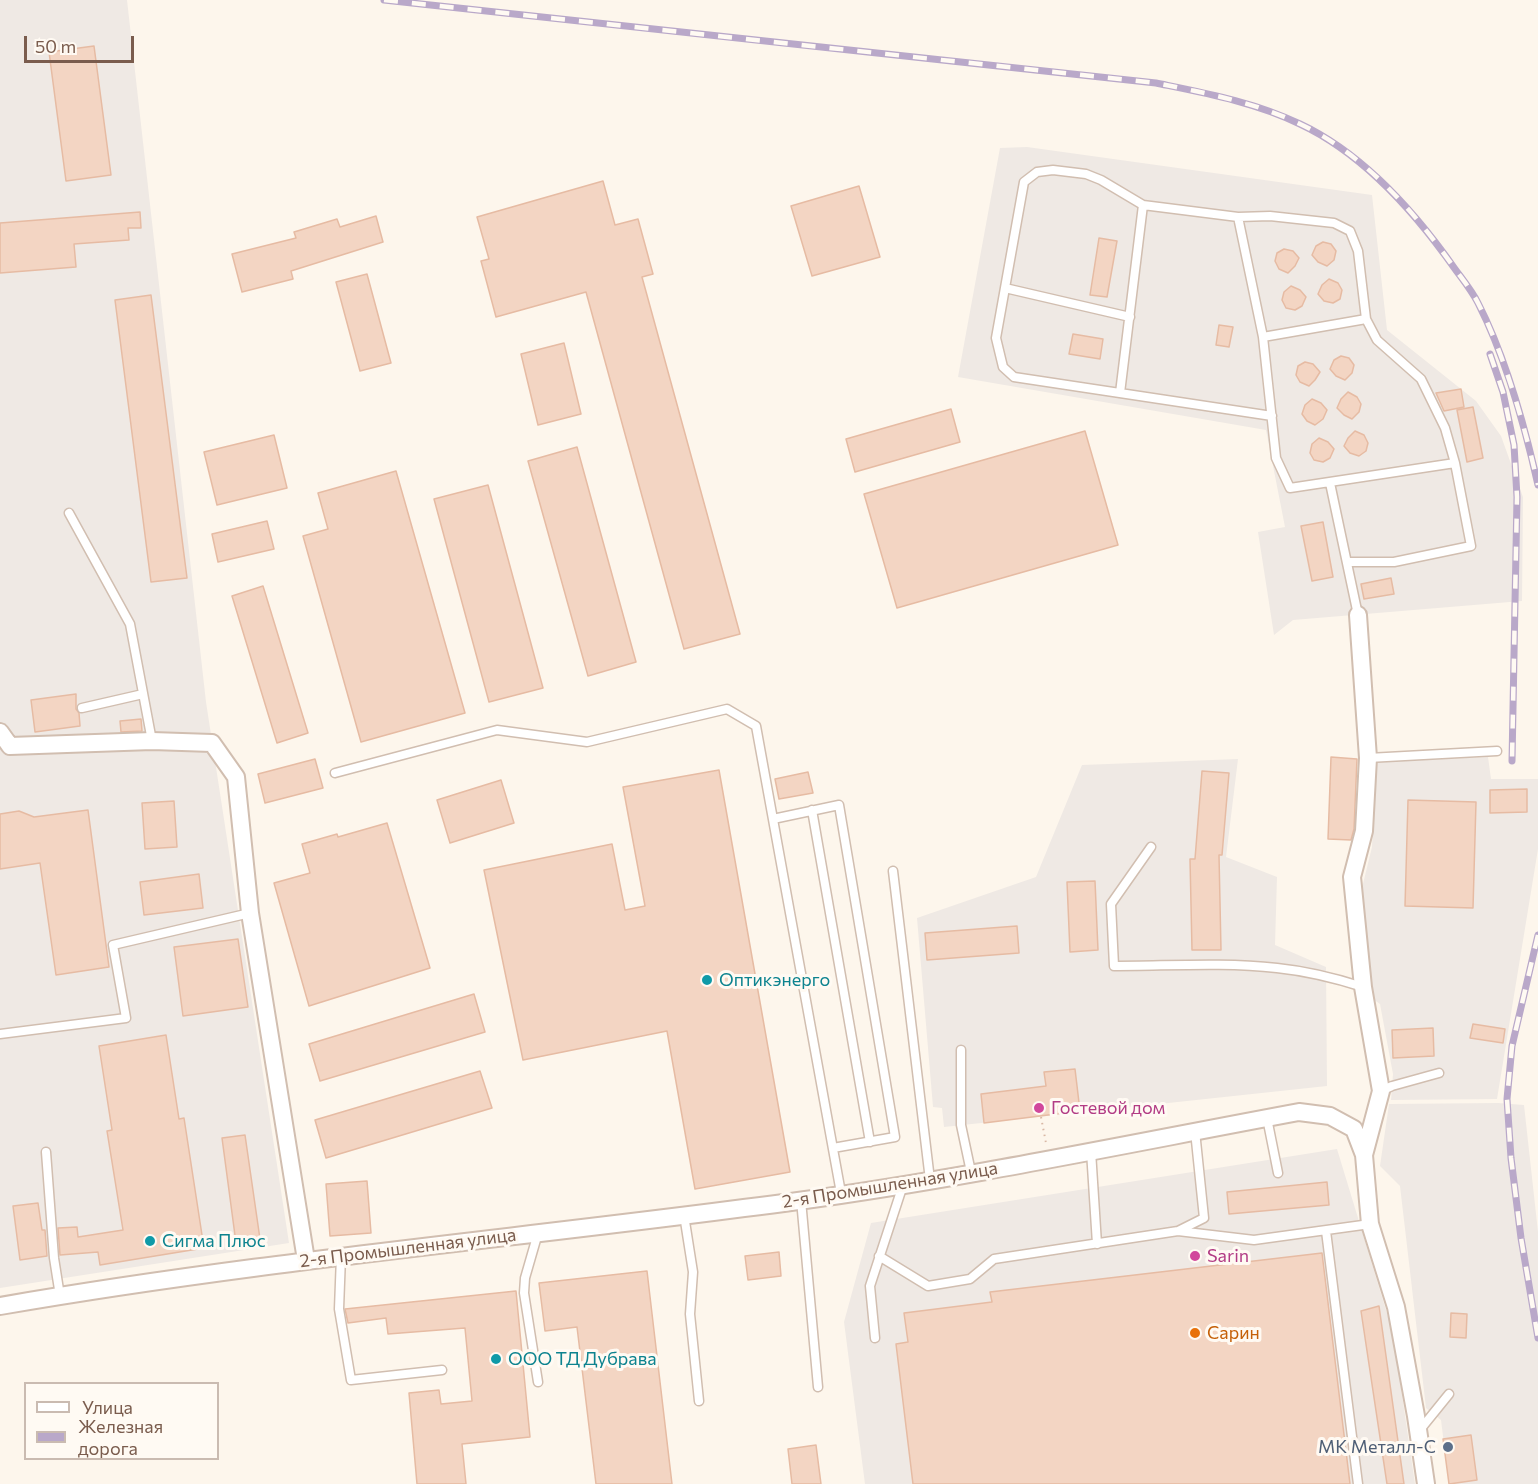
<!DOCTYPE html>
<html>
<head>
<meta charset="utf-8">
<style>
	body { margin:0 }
	#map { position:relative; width:1538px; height:1484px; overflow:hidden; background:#fdf6ec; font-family:Commissioner,sans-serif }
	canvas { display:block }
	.legend { position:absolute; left:24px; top:1382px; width:195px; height:78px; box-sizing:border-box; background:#fffaf3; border:2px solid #cabbb1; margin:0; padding:8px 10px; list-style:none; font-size:18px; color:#7a5c4d }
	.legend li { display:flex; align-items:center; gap:12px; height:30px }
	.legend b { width:30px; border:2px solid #cabbb1 }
	.scale { position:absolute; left:24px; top:36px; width:110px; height:27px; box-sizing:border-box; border:3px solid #7a5c4d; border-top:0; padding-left:8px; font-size:18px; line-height:21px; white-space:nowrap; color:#7a5c4d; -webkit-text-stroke:4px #fffaf3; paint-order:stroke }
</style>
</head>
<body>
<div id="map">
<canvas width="1538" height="1484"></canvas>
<ul class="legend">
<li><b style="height:8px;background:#fff"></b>Улица</li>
<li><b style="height:8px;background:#b9a8c9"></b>Железная дорога</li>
</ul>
<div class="scale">50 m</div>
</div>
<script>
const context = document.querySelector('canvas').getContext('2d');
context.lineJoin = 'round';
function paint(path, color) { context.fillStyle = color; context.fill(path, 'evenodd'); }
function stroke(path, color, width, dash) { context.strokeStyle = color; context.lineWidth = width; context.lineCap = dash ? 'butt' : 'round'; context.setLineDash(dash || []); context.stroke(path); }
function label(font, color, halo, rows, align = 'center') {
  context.font = font + ' Commissioner,sans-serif'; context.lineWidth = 6; context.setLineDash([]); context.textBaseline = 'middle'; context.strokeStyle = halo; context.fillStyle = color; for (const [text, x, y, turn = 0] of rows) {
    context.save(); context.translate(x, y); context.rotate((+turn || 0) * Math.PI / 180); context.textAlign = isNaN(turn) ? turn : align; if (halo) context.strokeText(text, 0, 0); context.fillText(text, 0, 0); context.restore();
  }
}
paint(new Path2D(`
	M0,0H127L206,702L289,1243L0,1288Z
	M1027,147L1372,195L1387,330L1476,401L1501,436L1523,497L1522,601L1293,620L1274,635L1258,532L1285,527L1266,430L958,377L1000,148Z
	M1488,757L1491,779H1538V849L1497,1099L1391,1100L1393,1074L1380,1004L1373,999L1360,896L1372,847L1376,762Z
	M1238,759L1226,857L1277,877L1275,945L1326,967L1327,1086L944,1127L942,1108L933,1107L917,918L1036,877L1082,765Z
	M1498,1103L1524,1105L1538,1232V1484H1449L1441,1420L1426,1408L1400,1186L1380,1166L1389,1104Z
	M1337,1149L1393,1333L1415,1484H865L844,1322L871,1223Z`), '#efe9e4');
const building = new Path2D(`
	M94,46L111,175L66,181L49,52Z
	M603,181L615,225L638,219L653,274L642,277L740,634L684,649L586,292L496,317L481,261L489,259L477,217Z
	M859,186L880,257L812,276L791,206Z
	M140,212L141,228H128L129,240L74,244L76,267L0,273V223Z
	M376,216L383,242L291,271L293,279L242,292L232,254L296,238L294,232L337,219L340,227Z
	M1099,238L1117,241L1107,297L1090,295Z
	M1323,242L1331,244L1336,251L1334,260L1327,266L1318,262L1312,255L1316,246Z
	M1284,249L1293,251L1299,258L1295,266L1288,273L1279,269L1275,261L1277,253Z
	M367,274L391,363L360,371L336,282Z
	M1329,279L1338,283L1342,290L1340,299L1333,303L1324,301L1318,294L1322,285Z
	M1291,286L1300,290L1306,297L1302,306L1295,310L1286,308L1282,300L1284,292Z
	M151,295L187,578L151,582L115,300Z
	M1219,325L1233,327L1229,347L1216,345Z
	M1073,334L1103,339L1100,359L1069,354Z
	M564,343L581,414L538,425L521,354Z
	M1341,356L1349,358L1354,365L1352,373L1345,380L1336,376L1330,369L1334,360Z
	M1305,362L1313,364L1320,372L1315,380L1309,386L1300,382L1296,375L1298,366Z
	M1461,389L1464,407L1444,411L1436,393Z
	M1348,392L1357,397L1361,404L1359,412L1352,419L1344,415L1337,408L1341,399Z
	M1312,399L1321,403L1327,410L1323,419L1315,425L1307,421L1302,414L1305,405Z
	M1473,407L1483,458L1467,462L1457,410Z
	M951,409L960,442L855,472L846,439Z
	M1085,431L1118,545L897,608L864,494Z
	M1355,431L1364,435L1368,443L1366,451L1359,456L1350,453L1344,446L1348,438Z
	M274,435L287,488L217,505L204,452Z
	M1319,438L1328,442L1334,449L1330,458L1323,462L1314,460L1310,453L1312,444Z
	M577,447L636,662L588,676L528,461Z
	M396,471L465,713L361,742L303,536L328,529L318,493Z
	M488,485L543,688L489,702L434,499Z
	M267,521L274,549L218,562L212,534Z
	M1323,522L1333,577L1312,581L1301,526Z
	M1391,578L1394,594L1364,599L1361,584Z
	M263,586L308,733L277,743L232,596Z
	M76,694V709L79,713L80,726L35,732L31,700Z
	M141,719L142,731L121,732L120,721Z
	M1331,757L1357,759L1354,829L1351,840L1328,839Z
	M315,759L323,788L265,803L258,774Z
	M719,770L790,1172L695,1189L667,1031L523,1060L484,870L612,844L625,910L645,906L623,787Z
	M1202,771L1229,773L1222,855H1219L1221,950H1192L1190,859H1195Z
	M808,772L813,793L779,799L775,779Z
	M501,780L514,823L450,843L437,800Z
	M1527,789V812L1490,813V790Z
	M1408,800L1476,802L1473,908L1405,906Z
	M174,801L177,847L145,849L142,803Z
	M88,810L109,967L56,975L40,863L0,869V814L19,811L34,817Z
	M387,823L430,968L309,1006L274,883L310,873L302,844L337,834L338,837Z
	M199,874L203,908L144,915L140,882Z
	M1095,881L1098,950L1070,952L1067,882Z
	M1017,926L1019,953L927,960L925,933Z
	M238,939L248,1007L183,1016L174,947Z
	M474,994L485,1032L320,1081L309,1044Z
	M1473,1024L1505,1029L1503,1043L1470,1038Z
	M1433,1028L1434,1056L1393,1058L1392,1030Z
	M166,1035L179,1119L184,1118L204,1248L100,1265L98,1252L60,1255L58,1228L77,1227L78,1237L123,1230L107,1131L112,1130L99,1046Z
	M1075,1069L1080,1111L984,1123L981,1094L1046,1086L1044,1072Z
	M480,1071L492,1108L326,1158L315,1120Z
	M245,1135L260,1239L236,1243L222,1138Z
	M367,1181L371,1233L330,1236L326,1184Z
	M1327,1182L1329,1205L1229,1214L1227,1192Z
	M38,1203L42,1230H45L47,1256L20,1260L13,1206Z
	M779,1252L781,1276L748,1280L745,1256Z
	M1322,1253L1350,1484H913L896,1344L908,1342L904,1313L992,1302L990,1292Z
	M647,1271L672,1484H596L577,1327L545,1331L539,1283Z
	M516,1291L530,1437L462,1444L466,1484H417L409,1393L439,1390L441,1404L472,1401L465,1328L388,1334L386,1318L348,1323L345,1309Z
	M1379,1306L1404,1484H1387L1361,1311Z
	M1451,1313L1467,1314L1466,1338L1450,1337Z
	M1471,1435L1477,1480L1449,1484L1443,1439Z
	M816,1445L821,1484H792L788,1449Z`);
paint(building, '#f3d5c3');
stroke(building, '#e6bba3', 1.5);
const service = new Path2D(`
	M1238,217L1263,337L1276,458L1290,488L1455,463L1471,546L1394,562H1347
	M1005,288L1130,317
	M1263,337L1366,319
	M1120,393L1143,205
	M1272,416L1014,377L1003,367L996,338L1024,182L1037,172L1053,170L1086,174L1101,180L1143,205L1238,217L1270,216L1334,223L1350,231L1358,251L1366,319L1377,340L1421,379L1445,428L1455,463
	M1330,483L1358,615
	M69,513L130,624L152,741
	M82,708L143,694
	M1368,758L1497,751
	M335,773L497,730L587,742L727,709L756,726L841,1193
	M812,810L870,1142
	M773,819L839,805L895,1137L833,1148
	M1151,847L1111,904L1114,966C1168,966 1223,962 1277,968C1306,971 1335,978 1363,987
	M893,871L930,1180
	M0,1034L126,1018L113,945L250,913
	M961,1050V1125L971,1172
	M1381,1091L1392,1086L1439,1073
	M1267,1118L1278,1173
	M1091,1151L1097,1244
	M46,1152L54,1258L60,1296
	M801,1200L818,1387
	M684,1215L693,1272L690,1314L699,1401
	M1178,1231L1204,1218L1195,1131
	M1326,1231L1358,1484
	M538,1233L525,1278L524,1293L538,1382
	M341,1256L339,1309L351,1380L442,1370
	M879,1256L928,1286L970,1279L994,1259L1178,1231L1254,1240L1370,1224
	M875,1338L870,1286L903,1185
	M1419,1431L1449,1394`);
const minor = new Path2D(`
	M1358,615L1368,758L1364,831L1352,877L1363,987L1381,1091L1364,1155
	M0,732L10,746L152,741L212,743L236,777L250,913L306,1260
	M0,1306C265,1260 532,1237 798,1201C966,1178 1132,1143 1299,1112L1330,1116L1354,1129L1364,1155L1370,1224L1396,1307L1416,1416L1426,1484`);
stroke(service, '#d1beb0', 11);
stroke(minor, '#d1beb0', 20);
stroke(new Path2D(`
	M1041,1117L1046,1143`), '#d9b8a5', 2, [1.5, 4.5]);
stroke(service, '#fff', 8);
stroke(minor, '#fff', 16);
const rail = new Path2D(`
	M384,0L1156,83C1205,93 1255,102 1300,124C1364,154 1415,212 1455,269C1463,280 1472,291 1478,303C1505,356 1525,427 1538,485
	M1490,354L1503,392L1514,445L1517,497L1512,761
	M1538,935L1512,1046L1507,1099L1511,1158L1521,1238L1538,1338`);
stroke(rail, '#b9a8c9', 7);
stroke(rail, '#fffaf3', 4.5, [14]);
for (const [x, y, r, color] of [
	[707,980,6,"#0f9aa8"],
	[1039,1108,6,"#d1479c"],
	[150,1241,6,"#0f9aa8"],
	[1195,1256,6,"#d1479c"],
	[1195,1333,6,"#e8710a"],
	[496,1359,6,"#0f9aa8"],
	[1448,1447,6,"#5c6f8a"]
]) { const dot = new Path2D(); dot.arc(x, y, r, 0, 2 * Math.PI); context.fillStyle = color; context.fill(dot); stroke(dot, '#fffaf3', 2); }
label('18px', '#0d838f', '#fffaf3', [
	["Оптикэнерго",719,980],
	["Сигма Плюс",162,1241],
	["ООО ТД Дубрава",508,1359]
], 'left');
label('18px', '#b23c85', '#fffaf3', [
	["Гостевой дом",1051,1108],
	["Sarin",1207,1256]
], 'left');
label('18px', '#7a5c4d', '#fffaf3', [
	["2-я Промышленная улица",890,1185,-9],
	["2-я Промышленная улица",408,1248,-7]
]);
label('18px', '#c56008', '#fffaf3', [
	["Сарин",1207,1333]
], 'left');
label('18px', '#4e5e75', '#fffaf3', [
	["МК Металл-С",1436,1447]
], 'right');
</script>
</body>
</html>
